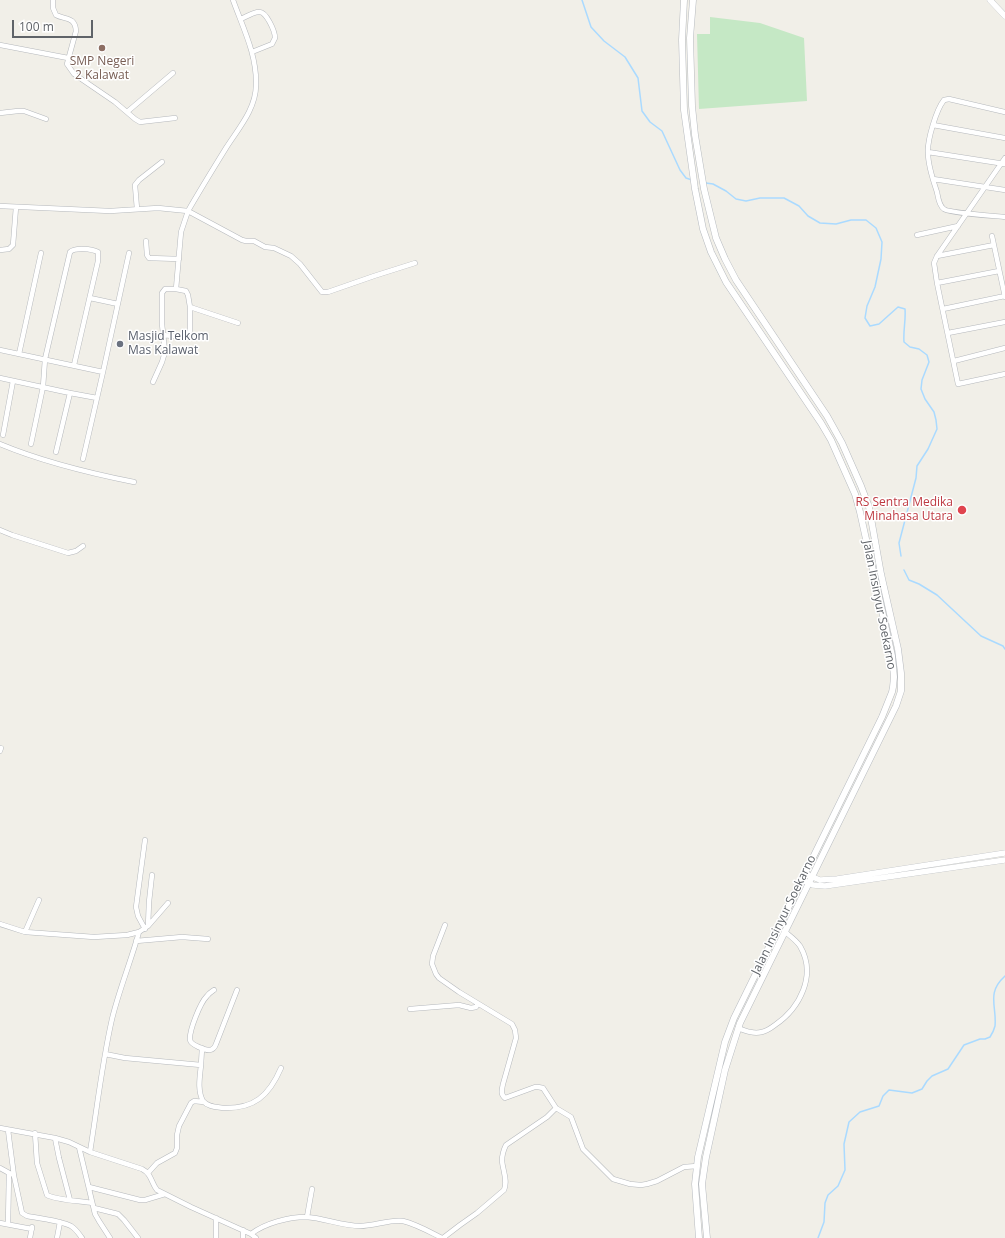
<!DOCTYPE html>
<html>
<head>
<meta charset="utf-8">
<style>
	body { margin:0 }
	#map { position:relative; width:1005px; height:1238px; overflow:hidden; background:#f1efe8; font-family:"Open Sans",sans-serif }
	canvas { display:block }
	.scale { position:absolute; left:12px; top:20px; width:81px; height:18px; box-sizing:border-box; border:2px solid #5f6368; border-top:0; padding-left:5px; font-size:12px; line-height:14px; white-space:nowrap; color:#5f6368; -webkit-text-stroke:3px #fff; paint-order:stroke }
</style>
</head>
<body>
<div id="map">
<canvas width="1005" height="1238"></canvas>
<div class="scale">100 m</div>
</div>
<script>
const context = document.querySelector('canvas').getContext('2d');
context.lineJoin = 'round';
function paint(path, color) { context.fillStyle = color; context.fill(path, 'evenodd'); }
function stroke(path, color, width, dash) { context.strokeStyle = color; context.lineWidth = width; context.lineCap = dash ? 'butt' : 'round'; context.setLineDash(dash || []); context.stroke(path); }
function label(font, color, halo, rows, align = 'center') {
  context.font = font + ' "Open Sans",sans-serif'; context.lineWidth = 3; context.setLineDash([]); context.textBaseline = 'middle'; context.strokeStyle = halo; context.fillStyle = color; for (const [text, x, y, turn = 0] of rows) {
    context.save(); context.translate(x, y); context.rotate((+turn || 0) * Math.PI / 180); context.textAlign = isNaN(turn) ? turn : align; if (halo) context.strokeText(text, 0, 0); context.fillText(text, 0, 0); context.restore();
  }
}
paint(new Path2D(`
	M710,17L760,23L804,38L807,101L699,109L697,34H710Z`), '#c5e8c5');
stroke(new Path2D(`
	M582,0L591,27L604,41L625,57L638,78L642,111L650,122L662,131L680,170L686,178L692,180
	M706,183L713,184L726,191L736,199L746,201L760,198H784L799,206L808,216L820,223L836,224L851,220H866L876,228L882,242L881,259L875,287L867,306L865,318L870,326L879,324L898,307L905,309C906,320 903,331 904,342L910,347L919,349L927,355L929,362L922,380L921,389L925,399L934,412L936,420L937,429L928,449L917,466L916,478L899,543L901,556
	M904,570L909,580L919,584L937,595L981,636L1003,646L1005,649
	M818,1238L824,1222L825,1203L828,1195L838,1186L845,1170L844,1144L849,1122L860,1112L879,1106L883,1096L889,1090L912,1093L922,1089L927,1081L932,1076L948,1069L964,1045L980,1039H985L990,1037C992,1034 994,1030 995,1026C997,1006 986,993 1005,976`), '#aadaff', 1.5);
const minor = new Path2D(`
	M53,0V8L56,15C65,20 75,16 76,31L67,64L74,74L115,102L135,119L140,122L175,118
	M241,19C246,17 253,12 259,12C266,11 275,31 275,38C274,40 273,42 272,44L252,52
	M0,45L68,58
	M127,112L173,73
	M1005,112L949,99L944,100C936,110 927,141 928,153C928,166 933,180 937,192C938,197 939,206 944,209C948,213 996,216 1005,217
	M0,113L18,111H24L46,119
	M933,125L1005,138
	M928,152L1005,164
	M1005,158L937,256L934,263L937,283L958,384L1005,374
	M933,179L1005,190
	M0,206L110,211L158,208L188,211C200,190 213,169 226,148C238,129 256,109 256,85C257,55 243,28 233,0
	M137,209L135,185L139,180L162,162
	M917,235L958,226
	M992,236L1005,297
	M146,241L147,255L149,258L179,259
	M0,250L9,249L13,245L16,207
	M937,256L994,245
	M937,283L999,271
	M90,298L118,304
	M190,307L238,323
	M943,309L1005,296
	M948,333L1005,322
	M163,335L182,337L187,335L190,331V307L188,295L186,291L176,289L181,232L188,211L242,240L246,241H254L265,247L274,248L291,256L300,264L322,292H328L374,276L415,263
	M0,350L103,372
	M19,354L41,253
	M954,361L1005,348
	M0,378L70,393L97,398
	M153,382L162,362L165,352L162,324V293L165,289H176
	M3,435L13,381
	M0,444C43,462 89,473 134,482
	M31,444L43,387L45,359L70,252C75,247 92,249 98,252V261L74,365
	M56,452L70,393
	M83,459L103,372L129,253
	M0,530L12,535L68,553L76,551L83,546
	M0,751L1,748
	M0,924L25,932L39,900
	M445,925L433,956L432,964L436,974L439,978L459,992L512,1024L515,1030L516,1038L503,1084C502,1089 500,1094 505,1098L535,1087H538L543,1088L556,1108L571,1117L583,1149L613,1179L630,1184L641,1185L647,1184L657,1181L684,1167L697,1166
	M148,926L149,902L152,875
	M145,929L138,916L136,907L145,840
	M25,932L94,937L127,935L139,932L148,926L168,903
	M136,941L182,937L208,939
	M214,990C211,992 209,993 207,996C200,1003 189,1031 190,1040C191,1045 205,1050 209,1050C213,1050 215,1047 216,1044L237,990
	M410,1009L459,1005L471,1008L476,1007L478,1004
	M738,1028C746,1031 753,1034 762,1032C767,1031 771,1028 775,1025C800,1008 817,975 800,946C796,940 790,936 784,931
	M105,1054L125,1058L201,1065L202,1048
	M201,1065C200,1076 197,1090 203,1101C208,1107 216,1107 223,1108C254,1109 269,1096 281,1068
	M0,1128L55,1138L69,1142L90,1152L142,1169C152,1174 151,1183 157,1190L191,1207L251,1234L256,1238
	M8,1130L14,1176L22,1213L27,1216C39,1218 62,1221 71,1226C76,1229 79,1234 82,1238
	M35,1133L37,1163L47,1195C55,1200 81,1201 92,1203
	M55,1138L59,1158L70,1200
	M79,1147L95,1214L99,1221L110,1238
	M90,1152C97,1108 102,1063 112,1019C119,990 131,961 139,932
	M0,1168L11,1174
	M148,1173L157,1163L175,1153L177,1148V1135L179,1126L191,1103L194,1101L204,1102
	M89,1187L140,1200H145L165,1194
	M94,1208L118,1214L124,1220L138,1238
	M307,1217L312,1189
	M216,1218V1238
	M0,1223L32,1229
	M8,1224L9,1173
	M243,1230V1238
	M251,1234C265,1223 289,1217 306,1217C324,1218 342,1226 360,1226C374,1226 391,1219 403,1221C416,1224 430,1232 442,1238
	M30,1238L32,1227
	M57,1238L60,1222
	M443,1238L460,1225L477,1213L504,1190C508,1181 503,1171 502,1161C502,1155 504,1149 506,1145L547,1117L556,1108`);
const tertiary = new Path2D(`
	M990,0L1005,16
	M805,874L820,880L837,879L1005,853
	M802,880L813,885L825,886L1005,860`);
const secondary = new Path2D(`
	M684,0L682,40L684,110L695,189L703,229L711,252L726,282L821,423L831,440L855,494L860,512L892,656L894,677L893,687L892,692L882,717L734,1018L725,1042L698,1157L695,1184L699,1238
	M693,0L690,38L692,106L695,135L704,189L716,238L725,259L736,280L827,416L842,443L861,486L869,507L881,574L898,649L901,673V691L896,706L740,1023L725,1070L706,1157L702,1184L707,1238`);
stroke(minor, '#b5b8bc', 5.5);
stroke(tertiary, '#b5b8bc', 6);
stroke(secondary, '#b6babf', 7);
stroke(minor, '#fff', 4.5);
stroke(tertiary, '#fff', 5.5);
stroke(secondary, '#fff', 6);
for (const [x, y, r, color] of [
	[102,48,4,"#8d6e63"],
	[120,344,4,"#6b7280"],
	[962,510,5,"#e0444e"]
]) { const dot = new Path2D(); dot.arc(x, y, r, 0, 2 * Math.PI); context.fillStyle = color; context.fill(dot); stroke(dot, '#fff', 1.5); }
label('12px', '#785e54', '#fff', [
	["SMP Negeri",102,62],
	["2 Kalawat",102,76]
]);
label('12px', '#5b616d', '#fff', [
	["Masjid Telkom",128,337],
	["Mas Kalawat",128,351]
], 'left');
label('12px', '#be3a42', '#fff', [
	["RS Sentra Medika",953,503],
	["Minahasa Utara",953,517]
], 'right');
label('12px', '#5f6368', '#fff', [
	["Jalan Insinyur Soekarno",879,605,79],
	["Jalan Insinyur Soekarno",784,915,-64]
]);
</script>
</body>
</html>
